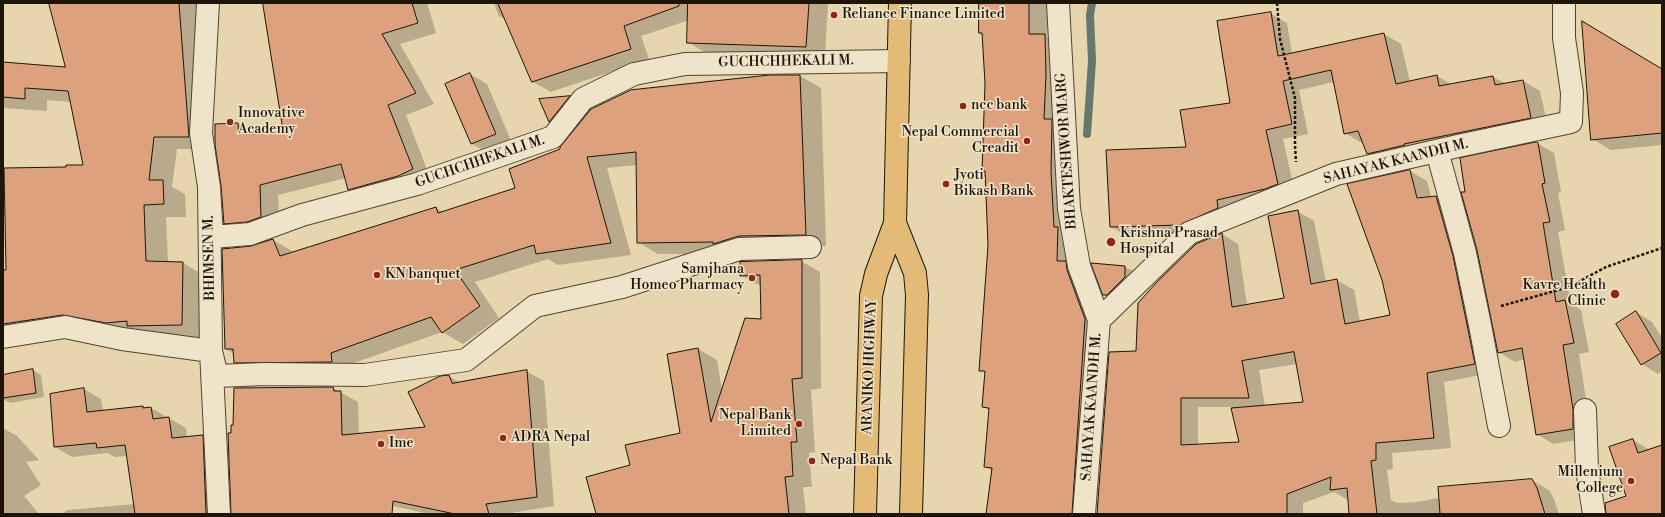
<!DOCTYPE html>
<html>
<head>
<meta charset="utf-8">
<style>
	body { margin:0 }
	#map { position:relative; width:1665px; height:517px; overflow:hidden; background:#e6d5ad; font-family:"Libre Bodoni",serif }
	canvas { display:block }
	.frame { position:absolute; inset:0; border:4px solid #1e150a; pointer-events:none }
</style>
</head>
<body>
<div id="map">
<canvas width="1665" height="517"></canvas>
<div class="frame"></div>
</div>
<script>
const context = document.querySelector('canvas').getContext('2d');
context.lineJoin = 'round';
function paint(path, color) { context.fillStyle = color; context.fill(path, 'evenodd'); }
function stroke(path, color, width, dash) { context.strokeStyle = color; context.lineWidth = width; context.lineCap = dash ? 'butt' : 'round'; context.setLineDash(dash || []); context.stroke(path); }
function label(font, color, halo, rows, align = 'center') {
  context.font = font + ' "Libre Bodoni",serif'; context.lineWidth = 3; context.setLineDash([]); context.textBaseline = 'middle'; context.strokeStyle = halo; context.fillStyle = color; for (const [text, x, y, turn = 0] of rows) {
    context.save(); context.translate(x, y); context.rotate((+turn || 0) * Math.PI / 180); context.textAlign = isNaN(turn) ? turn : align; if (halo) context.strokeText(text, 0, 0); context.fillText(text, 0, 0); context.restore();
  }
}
paint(new Path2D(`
	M50,3H200L211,149H177L172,187L185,194L186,217H166L168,263H183L205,276L204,337L150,339L87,327L3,344V283L7,271L67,168L84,166L71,102L47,100V111L3,108V63L67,68Z
	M264,3H427L436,33L400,44L434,104L406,115L431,180L368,200L349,189L346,178L278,195L280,227L243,234L225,223L216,125L238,124L256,134H285Z
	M494,3H828L825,57L706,53L688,42L689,20L641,36L649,59L551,92L533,82L506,20L499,16Z
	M980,3H1048L1047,37L1061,45L1068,183L1102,330L1089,514H988L993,471L985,467L990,411L983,406L986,373L980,370L989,245L986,172L983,171L986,83L983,35L980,33Z
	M1270,13L1287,23L1292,54L1384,34L1401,44L1410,82L1437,76L1451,84L1493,77L1506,84L1523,81L1540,91L1548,127L1385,163L1368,153L1364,143H1362L1345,133L1334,82L1299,90L1308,134L1283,139L1295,193L1197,234L1128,236L1111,227L1231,104Z
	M1662,70V145L1611,150L1592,139Z
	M470,74L487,84L512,143L488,153L472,144Z
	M770,76H800L821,88L826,246L760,248L730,254H658L638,242L637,165L607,168L631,255L558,265L548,259L475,282L499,318L463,344L442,332L351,364L255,374L235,362L234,354L226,349L251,247L273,240L294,252L436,208L443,212L517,189L562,149L572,134L550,121L540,100L569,97L592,110Z
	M1537,143L1554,153L1561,192L1558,193L1565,230L1558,232L1571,304L1581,310L1589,352L1579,354L1589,419V438L1553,444L1537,434L1525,359L1515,362L1499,352L1466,193Z
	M1410,171L1427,181L1431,197H1436L1453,206L1491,373L1444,382L1451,448L1392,453L1393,469L1387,470L1391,500L1397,503L1417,502L1532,480L1549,490L1554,499L1559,514H1350L1348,500L1334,492L1303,503V514H1098L1137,352L1222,234L1238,244L1247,305L1285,299L1297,211L1314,221L1326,282L1337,280L1354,290L1360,322L1391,316L1383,280L1349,185ZM1297,364L1305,403L1265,406L1259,370ZM1198,407H1232L1240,443L1198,445Z
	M801,261L820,272L821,388L811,390L815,452L809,453L812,487H803L806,514H598L632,466L682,434L668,355L698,349L717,360L722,391L762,320L761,286L741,275Z
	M1125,267L1133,271V282L1112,299L1104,294Z
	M1636,312L1652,322L1662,338V371L1658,374L1642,364Z
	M33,370L41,375L44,397L10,403L3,399V376Z
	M526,371L544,381L554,506L504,514H430L383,504L381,514H232V434L333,388L358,402L359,434L426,428L449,376L460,383Z
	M84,389L101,399L103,411L143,407L151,408L186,428L187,438L202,436L220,446L223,514H62L67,510L135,504L128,456L115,457L108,453L72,457L55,447Z
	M3,428L17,436L39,460L26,462L41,485L24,496L39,514H3Z
	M1633,440L1650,450L1662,446V514H1616L1628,496Z`), '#0003');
stroke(new Path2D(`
	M1087,134L1092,61L1090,15L1092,3`), '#67776e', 8);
const building = new Path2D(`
	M49,3H179L189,137H154L149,180H163L164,204L144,205L146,261L183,262L182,325L127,326V321L106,323L63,315L3,324V270H6L4,168L66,167V165H83L68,91L25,88V99L3,97V62L65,67Z
	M263,3H412L418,23L382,34L416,93L388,105L413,169L398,176L348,190L341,164L260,185L261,217L247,222L224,224L221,186L215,145V124L238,123L239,134L283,133Z
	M498,3H679V6L624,26L631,49L532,82Z
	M688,3H809L806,47L687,43Z
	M979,3H1029V34H1045L1046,75L1044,119H1052L1051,172L1054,227H1058L1057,261H1066L1067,270L1085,319L1072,514H986L992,468L984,467L989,408L982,407L985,371H979L988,245L985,171H982L985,83L982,33H979Z
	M1271,12L1278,56L1384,33L1396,84L1437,75L1439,86L1493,76L1495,85L1523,80L1531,118L1404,144L1405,145L1367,154L1358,131L1344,134L1331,70L1283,81L1292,124L1266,130L1278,184L1265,189L1217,200L1218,208L1180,225L1110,227L1106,150L1186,147L1180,110L1230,103L1217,21Z
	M1582,21L1662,69V133L1591,140Z
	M470,73L496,134L471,144L445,84Z
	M770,75H800L806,235L739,236L713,244V242L637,243L636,152L587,157L611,243L536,254L534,245L455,270L480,306L442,333L431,317L331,353L332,362L234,363L233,349H225L222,249L251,246L273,239L280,256L436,207L438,213L515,188L509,169L560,149V147L591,109L631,90Z
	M570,96L549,122L539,99Z
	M1537,142L1538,143L1545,183L1542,184L1550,222L1543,223L1556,302L1565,300L1574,343L1563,345L1573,409V429L1536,435L1522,348L1498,353L1477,250L1461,192H1465L1460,158Z
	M1410,170L1417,198L1436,196L1453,256L1475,364L1427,373L1434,438L1376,443V460L1371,461L1377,514H1349L1347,488L1330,490L1331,477L1287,494V514H1097L1109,352L1136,351L1138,303L1157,282L1196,244L1222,233L1232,307L1284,298L1268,216L1298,210L1311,284L1337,279L1345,324L1390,315L1382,280L1347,184ZM1294,352L1303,402L1231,408L1239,442L1181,445V398H1249L1242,361Z
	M802,260V378L792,379L797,442H791L793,476L785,477L789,514H596L586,477L630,465L625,445L680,433L667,354L698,348L711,422L745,318L761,319L760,275L740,276V262Z
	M1091,263L1125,266V277L1107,295H1103Z
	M1636,311L1661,353L1641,365L1616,324Z
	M33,369L36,393L3,398V375Z
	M527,370L537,497L486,504L489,514H455L393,501L392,514H231L228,433H231V425H233L234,388L333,387L334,391H341L342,435L425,427L408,392L440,376L449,375L452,383Z
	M84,388L87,412L143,406V408L151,407L153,419L169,417L172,438L203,435L206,514H135L125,445L97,448L96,443L54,447L50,394Z
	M1633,439L1638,453L1662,445V514H1606L1605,503L1626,496L1609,447Z
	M1532,479L1537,488L1545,514H1440L1438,487Z`);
paint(building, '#dda17d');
stroke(building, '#1e150a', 1);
const minor = new Path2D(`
	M208,3L201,133L209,187L211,351L219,514
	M1058,3L1069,209L1079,266L1099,320
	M1437,151L1465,253L1480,325L1499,426
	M209,187L212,237L250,234L302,215L417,184L553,137L583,99L634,74L685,64L899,61
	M3,337L65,327L122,339L211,351L217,376L264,374L365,375L466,360L535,306L622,287L739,249L810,247
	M1585,410L1587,469L1594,514
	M1084,514L1099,320L1189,233L1336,174L1458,146L1571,122L1572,93L1564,38V3`);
const trunk = new Path2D(`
	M895,223L915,273L917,295L911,514
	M865,514L871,296L876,274L895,223L900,3`);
stroke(minor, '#504533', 24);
stroke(trunk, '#1e150a', 24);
stroke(new Path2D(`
	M1277,3L1280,39L1295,98V146L1296,162
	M1501,306L1569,287L1606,267L1662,248`), '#1e150a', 2.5, [3, 2]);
stroke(minor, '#efe4ca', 22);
stroke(trunk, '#e3ba76', 22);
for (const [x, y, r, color] of [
	[834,15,4,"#8f2418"],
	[963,106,4,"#8f2418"],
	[230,122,4,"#8f2418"],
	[1027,141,4,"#8f2418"],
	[946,184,4,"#8f2418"],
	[1111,242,5,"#8f2418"],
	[377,275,4,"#8f2418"],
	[752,278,4,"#8f2418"],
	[1615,294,5,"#8f2418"],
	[799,424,4,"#8f2418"],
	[503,438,4,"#8f2418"],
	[381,444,4,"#8f2418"],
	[812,461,4,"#8f2418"],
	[1631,481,4,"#8f2418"]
]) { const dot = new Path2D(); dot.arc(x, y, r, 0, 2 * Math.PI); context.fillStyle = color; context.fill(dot); stroke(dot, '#efe4ca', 1.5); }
label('14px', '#1e150a', '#efe4ca', [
	["Reliance Finance Limited",842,15],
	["ncc bank",971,106],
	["Innovative",238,114],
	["Academy",238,130],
	["Nepal Commercial",1019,133,"right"],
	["Creadit",1019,149,"right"],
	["Jyoti",954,176],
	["Bikash Bank",954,192],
	["Krishna Prasad",1120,234],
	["Hospital",1120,250],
	["Samjhana",744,270,"right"],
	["Homeo Pharmacy",744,286,"right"],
	["KN banquet",385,275],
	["Kavre Health",1606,286,"right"],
	["Clinic",1606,302,"right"],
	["Nepal Bank",791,416,"right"],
	["Limited",791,432,"right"],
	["ADRA Nepal",511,438],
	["Ime",389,444],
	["Nepal Bank",820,461],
	["Millenium",1623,473,"right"],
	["College",1623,489,"right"]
], 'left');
label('14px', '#1e150a', '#efe4ca', [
	["GUCHCHHEKALI M.",786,62,-1],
	["BHAKTESHWOR MARG",1067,151,-94],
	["GUCHCHHEKALI M.",480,162,-19],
	["SAHAYAK KAANDH M.",1396,162,-14],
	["BHIMSEN M.",210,258,-91],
	["ARANIKO HIGHWAY",870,367,-88],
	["SAHAYAK KAANDH M.",1092,407,-86]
]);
</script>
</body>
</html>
